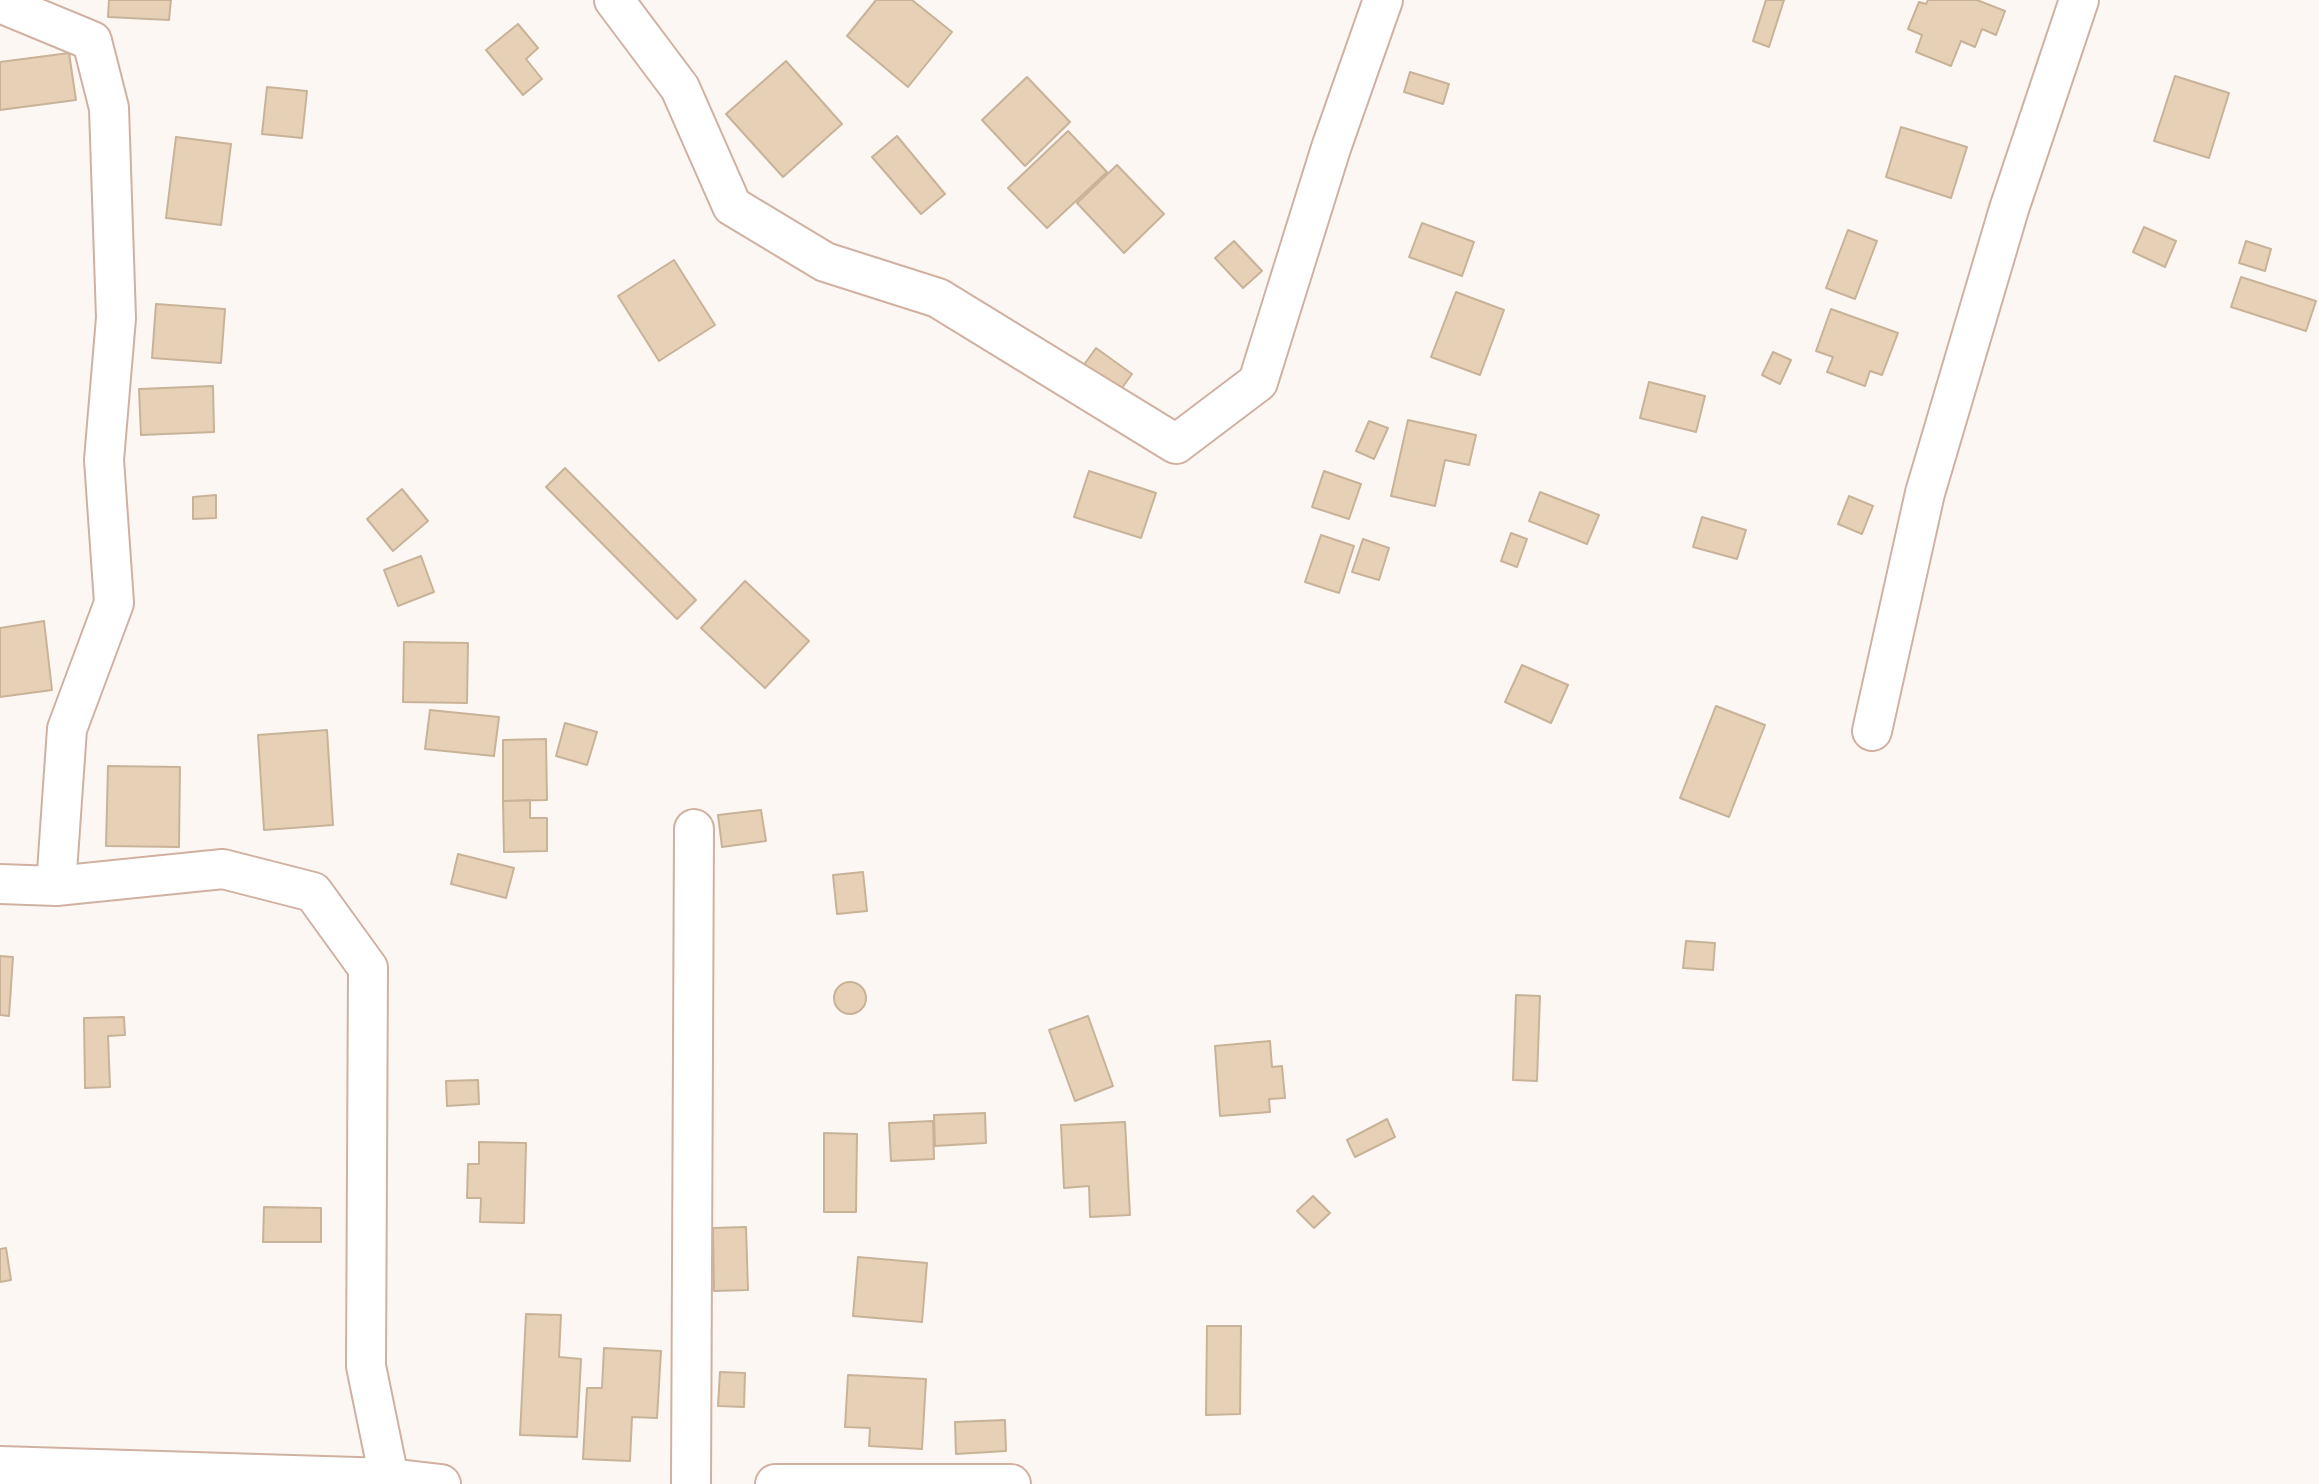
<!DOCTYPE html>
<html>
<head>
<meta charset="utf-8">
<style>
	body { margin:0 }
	canvas { display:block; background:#fdf7f3 }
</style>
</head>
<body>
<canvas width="2319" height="1484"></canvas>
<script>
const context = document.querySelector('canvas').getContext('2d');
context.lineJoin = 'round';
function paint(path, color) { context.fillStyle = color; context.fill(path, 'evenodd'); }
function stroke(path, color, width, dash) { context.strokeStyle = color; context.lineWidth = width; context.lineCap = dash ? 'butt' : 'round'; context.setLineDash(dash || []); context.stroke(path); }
const building = new Path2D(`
	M109,0H171L169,20L108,17Z
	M876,0H912L952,32L908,87L847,36Z
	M1766,0H1784L1769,47L1753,41Z
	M1928,0H1977L2005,11L1996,35L1982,29L1975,47L1961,41L1951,66L1916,52L1922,35L1908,29L1919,2L1926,4Z
	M518,24L538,48L526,59L542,79L523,95L486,50Z
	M69,53L76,100L0,110V62Z
	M786,61L842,124L783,177L726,114Z
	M1410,72L1449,84L1443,104L1404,92Z
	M2175,76L2229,93L2209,158L2154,141Z
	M1027,77L1070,122L1025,166L982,120Z
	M267,87L307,91L302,138L262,134Z
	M1901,127L1967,147L1951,198L1886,177Z
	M1068,131L1107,172L1047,228L1008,188Z
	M897,136L945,194L921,214L872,157Z
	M176,137L231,144L221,225L166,218Z
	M1117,165L1164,214L1124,253L1077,203Z
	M1422,223L1474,242L1462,276L1409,257Z
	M2144,227L2176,241L2165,267L2133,252Z
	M1848,230L1877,241L1855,299L1826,288Z
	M1234,241L1262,271L1243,288L1215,258Z
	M2246,241L2271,249L2265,271L2239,263Z
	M674,260L715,325L659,361L618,296Z
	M2241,277L2316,301L2306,331L2231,307Z
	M1456,292L1504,310L1480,375L1431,357Z
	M156,304L225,309L221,363L152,358Z
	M1831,309L1898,333L1882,375L1870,371L1865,386L1827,372L1833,357L1816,351Z
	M1096,348L1132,374L1114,399L1078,373Z
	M1773,352L1791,360L1780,384L1762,375Z
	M1649,382L1705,396L1696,432L1640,418Z
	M213,386L214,432L141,435L139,389Z
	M1408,420L1476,435L1469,465L1445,460L1435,506L1391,496Z
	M1369,421L1388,428L1374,459L1356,451Z
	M565,468L696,600L677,619L546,487Z
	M1089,471L1156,493L1141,538L1074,517Z
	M1324,471L1361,484L1349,519L1312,507Z
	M402,489L428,521L393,551L367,519Z
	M1540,492L1599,515L1587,544L1529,521Z
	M216,495V518L193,519V497Z
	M1849,496L1873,506L1862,534L1838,524Z
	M1702,517L1746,530L1737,559L1693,547Z
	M1511,533L1527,539L1517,567L1501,561Z
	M1321,535L1354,546L1339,593L1305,582Z
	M1363,539L1389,548L1379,580L1352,572Z
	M421,556L434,592L398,606L384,570Z
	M745,581L809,641L765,688L701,628Z
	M44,621L52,690L0,697V628Z
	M404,642L468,643L467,703L403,702Z
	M1522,665L1568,685L1551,723L1505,702Z
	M1716,706L1765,725L1729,817L1680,798Z
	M430,710L499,717L494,756L425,749Z
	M565,723L597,732L587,765L556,756Z
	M327,730L333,825L264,830L258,735Z
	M546,739L547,800L503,801V740Z
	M108,766L180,767L179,847L106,846Z
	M530,800V818H547V851L504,852L503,801Z
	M761,810L766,841L722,847L718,815Z
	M458,854L514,868L506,898L451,884Z
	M863,872L867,911L837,914L833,875Z
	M1686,941L1715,943L1713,970L1683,968Z
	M0,956L13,957L9,1016L0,1015Z
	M834 998a16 16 0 1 1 32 0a16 16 0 1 1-32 0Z
	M1516,995L1540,996L1537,1081L1513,1080Z
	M1088,1016L1113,1086L1075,1101L1049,1030Z
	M124,1017L125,1035L108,1036L110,1087L85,1088L84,1018Z
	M1270,1041L1272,1067L1282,1066L1285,1098L1269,1099L1270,1112L1220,1116L1215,1046Z
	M478,1080L479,1104L447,1106L446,1081Z
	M985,1113L986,1143L935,1146L934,1115Z
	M1387,1119L1395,1137L1355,1157L1347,1140Z
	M933,1121L934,1159L891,1161L889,1123Z
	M1125,1122L1130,1215L1090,1217L1089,1186L1064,1188L1061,1125Z
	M824,1133L857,1134L856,1212H824Z
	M479,1142L526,1143L524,1223L480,1222L481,1198H467L468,1164H479Z
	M1313,1196L1330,1213L1314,1228L1297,1211Z
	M264,1207L321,1208V1242H263Z
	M746,1227L748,1290L714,1291L713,1228Z
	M6,1248L11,1280L0,1282V1249Z
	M858,1257L927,1263L922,1322L853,1316Z
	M526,1314L561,1315L559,1357L581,1359L577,1437L520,1435Z
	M1207,1326H1241L1240,1414L1206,1415Z
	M604,1348L661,1351L657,1418L632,1417L630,1461L583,1459L587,1388H602Z
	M720,1372L745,1373L744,1407L718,1406Z
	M848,1375L926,1379L922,1449L869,1446L870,1428L845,1427Z
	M1005,1420L1006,1451L956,1454L955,1422Z`);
paint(building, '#e6d0b6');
stroke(building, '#c8b399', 2);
const street = new Path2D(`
	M614,0L680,88L732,206L825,262L938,298L1176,444L1258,382L1331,148L1383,0
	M0,3L92,41L109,108L116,318L104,460L114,603L67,729L56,886
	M1872,731L1925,493L2009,209L2079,0
	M0,884L56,886L223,869L313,892L368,968L366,1366L389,1478L441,1484
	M0,1466L389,1478V1484
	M691,1484L694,829
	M775,1484H1011`);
stroke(street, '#d0b1a1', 42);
stroke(street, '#fff', 38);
</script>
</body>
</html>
